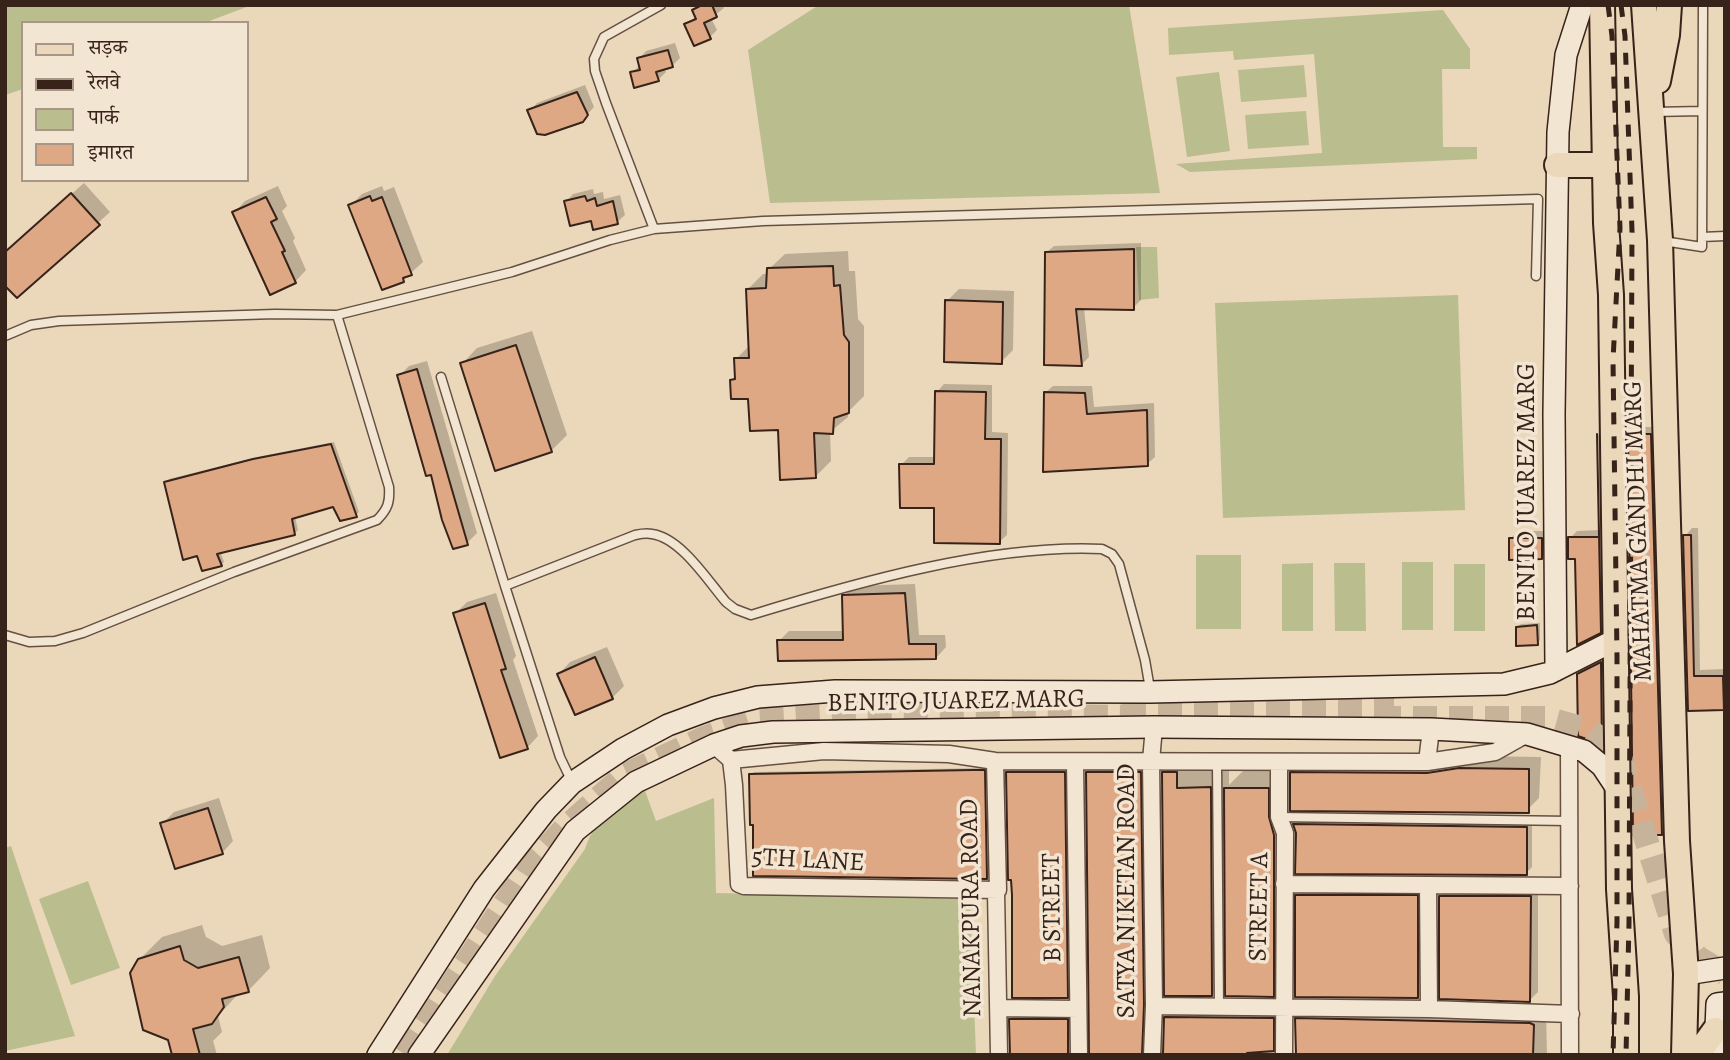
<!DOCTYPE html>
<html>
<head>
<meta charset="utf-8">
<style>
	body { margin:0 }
	#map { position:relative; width:1730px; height:1060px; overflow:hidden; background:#ebd7ba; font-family:Alegreya,"Noto Serif Devanagari",serif }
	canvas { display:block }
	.frame { position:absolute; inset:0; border:7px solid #38231a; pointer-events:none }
	.legend { position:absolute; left:21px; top:21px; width:228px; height:161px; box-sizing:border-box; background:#f2e5d2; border:2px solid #a89788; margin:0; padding:9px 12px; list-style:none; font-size:21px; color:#38231a }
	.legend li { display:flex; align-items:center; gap:14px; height:35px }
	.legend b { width:35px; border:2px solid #a89788 }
</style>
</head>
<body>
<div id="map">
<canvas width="1730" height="1060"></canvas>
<div class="frame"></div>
<ul class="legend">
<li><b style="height:9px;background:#ebd7ba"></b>सड़क</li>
<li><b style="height:9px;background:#38231a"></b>रेलवे</li>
<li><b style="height:19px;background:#babe8e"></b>पार्क</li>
<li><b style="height:19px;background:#dfa884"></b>इमारत</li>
</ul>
</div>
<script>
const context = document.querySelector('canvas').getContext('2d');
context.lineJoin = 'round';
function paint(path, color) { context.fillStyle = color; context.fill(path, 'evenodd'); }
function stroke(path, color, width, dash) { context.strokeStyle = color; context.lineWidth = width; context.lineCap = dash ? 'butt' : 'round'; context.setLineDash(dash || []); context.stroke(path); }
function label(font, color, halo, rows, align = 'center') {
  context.font = font + ' Alegreya,serif'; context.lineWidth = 7; context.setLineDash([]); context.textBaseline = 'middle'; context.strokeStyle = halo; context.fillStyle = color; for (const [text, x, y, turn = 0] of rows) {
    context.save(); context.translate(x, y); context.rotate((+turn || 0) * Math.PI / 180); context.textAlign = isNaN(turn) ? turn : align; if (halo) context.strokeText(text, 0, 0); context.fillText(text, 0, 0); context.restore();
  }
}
paint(new Path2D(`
	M5,5H252L204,23H23V89L5,95Z
	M819,5H1129L1160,193L770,203L748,50Z
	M1443,10L1470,49V69H1442L1443,147H1477V159L1190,172L1176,164L1322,153L1314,54L1234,60L1233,51L1169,55L1168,28Z
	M1304,65L1307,97L1241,102L1238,70Z
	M1219,72L1230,151L1187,157L1176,77Z
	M1306,111L1309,145L1248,149L1245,115Z
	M1136,247H1157L1159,298L1139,300Z
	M1458,295L1465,510L1223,518L1215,303Z
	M1196,555H1241V629H1196Z
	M1402,562H1433V630H1402Z
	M1313,563V631H1282V564Z
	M1334,563H1365L1366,631H1335Z
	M1454,564H1485V631H1454Z
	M644,788L656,821L714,798L716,893L970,899L976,1055H447L495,976L585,849C597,814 615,806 644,788Z
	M11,846L75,1036L5,1051V848Z
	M88,881L120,968L71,985L39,899Z`), '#babe8e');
paint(new Path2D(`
	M699,5H722L724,8L711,18L717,30L710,37L686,24L697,16L694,10Z
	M675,43L680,58L672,66L664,68L666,72L658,80L632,73L640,65L639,59L646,51Z
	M585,85L594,107L582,120L530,111L537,103Z
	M84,183L110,212L98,223L5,253Z
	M278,186L287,206L282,211L295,238L293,241L306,270L295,282L234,213L245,201Z
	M382,186L384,191L394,187L423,262L403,280L350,206L362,194Z
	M593,189L594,194L603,192L604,199L620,195L625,215L617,222L592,219L566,202L573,194Z
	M1141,243V300L1133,308H1084L1089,357L1082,364L1046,253L1054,246Z
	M848,251L849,271H855L858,319L864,326V396L848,412V417L830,432L831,461L815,477L780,428L732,380L736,376V359L750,345L748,289L763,274H769V269L785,254Z
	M959,289L1014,291L1013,350L1001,362L947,301Z
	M532,331L567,435L551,451L462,364L477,348Z
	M427,361L477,533L467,543L432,473L399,376L409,366Z
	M944,384L992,385V432L1008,433L1007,535L999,542L936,506L901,465L909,457H936L937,392Z
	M1053,386H1092L1094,407L1154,403L1155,457L1147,464L1045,393Z
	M1637,427H1657L1669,826L1661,833L1630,435Z
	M1603,430L1607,623L1600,631L1570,538L1577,531L1600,530L1598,435Z
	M334,442L359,512L356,515L334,504L295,517L298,530L294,534L220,551L224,562L221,565L166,482L169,479L257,457Z
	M1692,528H1698L1700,670L1725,669L1723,708L1690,709L1685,536Z
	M1518,531H1549V550L1541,558L1510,539Z
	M915,584L919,635H945L946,647L936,658L779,641L789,631H845L844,596L854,586Z
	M496,593L516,656L513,660L538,736L527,748L455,614L467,602Z
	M1540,623V640L1537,643L1517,627L1521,624Z
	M607,647L624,686L612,698L576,713L559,674L570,662Z
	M1608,656L1609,740L1602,747L1593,739L1579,675L1587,667Z
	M1027,753H1083L1084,809H1088L1087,772L1101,759H1153L1156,1047L1163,1051L1166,1017L1179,1004L1286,1005L1279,1055H1011V1019L1024,1006L1081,1007L1082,1046L1090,1051L1089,974L1067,997L1013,878L1008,772Z
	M1182,754L1229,769V785L1247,767L1289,768V775L1304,760L1472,756L1541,757L1539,798L1526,811L1294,809L1295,824L1300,819L1532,822V867L1526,873L1295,872V898L1309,883L1429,884L1430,985L1418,997L1297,971L1273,995L1227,979L1212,994L1163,773Z
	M987,768L990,874L987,878L751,775L754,772Z
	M219,798L233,841L222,853L162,824L174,812Z
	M1448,888L1538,889V992L1530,1000L1440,896Z
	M202,925L206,937L222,946L262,935L270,968L248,991L239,993L218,1016L222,1032L213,1041L217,1055H174L139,960L162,937Z
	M1310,1005L1546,1011L1547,1055H1297L1296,1019Z`), '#0003');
const building = new Path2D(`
	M702,5H712L717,17L704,23L711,39L694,46L684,24L696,19L692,10Z
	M668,50L673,67L656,72L659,81L634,88L630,72L640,70L637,58Z
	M577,92L588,115L583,122L545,135L537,134L527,110Z
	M71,193L100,225L17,298L5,286V252Z
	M370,196L372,201L382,197L412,275L403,278L404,282L382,290L348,205Z
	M585,196L587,201L595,198L597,206L613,201L618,224L593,230L591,221L570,226L564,201Z
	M266,197L277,219L271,222L285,251L282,252L296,283L270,295L232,212Z
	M1134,249V310L1076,309L1082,366L1044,365L1045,252Z
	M833,266L834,286L840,285L844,335L849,342V413L834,418L833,434L814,433L816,478L780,480L778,430L750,431L748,399H731L730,380L735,379L734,358H749L746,289L766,288L767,268Z
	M945,300L1003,302L1002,364L944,362Z
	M516,345L552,452L495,471L460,363Z
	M417,369L468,545L453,549L442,520L431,475L426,476L397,375Z
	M935,391L986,392L985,439H1001L1000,544L934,543V508H900L899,464H934Z
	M1044,392L1085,393L1087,414L1147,410L1148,466L1043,472Z
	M1597,434L1601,633L1577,645L1575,559H1568V537H1599Z
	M1628,434H1651L1662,835H1633Z
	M331,444L357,517L340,521L333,507L292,519L295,535L217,554L222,566L202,571L197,556L183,560L164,482L253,459Z
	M1683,535H1691L1694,676H1723L1724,710L1688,711Z
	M1509,538H1542V559L1509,560Z
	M905,593L909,644H936V659L778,661L777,640H843L842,595Z
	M485,603L506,669L501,670L528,749L500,758L453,613Z
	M1537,625L1538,645L1516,646V627Z
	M595,657L613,699L575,715L557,674Z
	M1601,662L1602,749L1592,741L1578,736L1577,674Z
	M1459,768L1529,769V813L1290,811V772L1427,773Z
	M973,770H985L987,879L753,876V825H750L749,774Z
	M1006,772H1065L1068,998H1012V895L1011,880H1008Z
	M1086,772H1141L1144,1005L1142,1055H1089Z
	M1162,772H1177V788L1211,787L1212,996H1164Z
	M1224,788H1269V817L1274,835V997L1225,996Z
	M208,808L223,854L175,869L160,823Z
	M1293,824L1527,827V875L1295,874L1296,833Z
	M1295,895H1418V998L1295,997Z
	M1439,896H1531L1530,1002L1439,999Z
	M180,946L184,960L198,968L239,957L249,992L222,999L224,1007L212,1024L193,1029L200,1055H172L168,1040L143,1030L130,973L138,959Z
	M1164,1017L1274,1018V1051L1247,1053V1055L1163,1054Z
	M1295,1018L1530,1023L1534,1025L1533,1055H1296Z
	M1009,1019H1068V1055H1010Z`);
paint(building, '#dfa884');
stroke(building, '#38231a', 2);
stroke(new Path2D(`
	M1122,710H1394
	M1377,718H1545L1589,730L1619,754L1676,934L1688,944L1697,957L1725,974
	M406,1055L528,868L566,827L625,775L704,738L757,720L862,714L1141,717`), '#c7b39a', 24, [24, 12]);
const lane = new Path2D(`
	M1653,112L1702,111
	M654,229L606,103L595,71L594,59L604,37L661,5
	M1702,237L1725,236
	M1663,241L1702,247L1703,5
	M5,336L31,325L59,321L275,314L337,315
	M441,377L505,586
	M5,635L29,642L55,641L83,633L234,572L377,520C388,509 390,502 389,487L337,315L512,272L610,240L654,229L763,221L1538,199L1536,276
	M1217,763L1219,1007
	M571,780L560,757L505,586L635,535C640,534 647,533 652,534C681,538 708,581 726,602L735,609L751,615C858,582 991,544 1102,549L1112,554L1119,564L1145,660L1150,689
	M1279,817L1570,821`);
const street = new Path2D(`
	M714,745L731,760L824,751L949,754L995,761L1427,762L1495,752L1527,734
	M1569,746L1570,1055
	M731,760L734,785L739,884L744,886L998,890
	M995,761L998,890L996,892L999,1055
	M1075,762L1079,1055
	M1279,762V817L1285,833L1284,1055
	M1427,762L1431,729
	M1284,884L1570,886
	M1428,885L1429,1009
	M1154,1006L1429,1009L1571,1014
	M998,1008L1078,1009
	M1152,1055L1154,1005L1151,761L1154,727`);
const secondary = new Path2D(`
	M1556,670L1554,414L1558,132L1566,55L1582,5
	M1686,974L1725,968
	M378,1055L484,889L546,810L572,783L623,749L668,725L714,708L758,697L835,691L1150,692L1504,684L1550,673L1617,639
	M419,1055L575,831L636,782L714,745L741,736L773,732L1154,727L1431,729L1527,734L1584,751L1602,766L1618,790
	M1715,1055L1717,1004L1725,1003`);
const primary = new Path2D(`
	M1602,5L1606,223L1611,295L1619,889L1626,997V1055
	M1644,5L1660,240L1677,841L1686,974L1684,1055
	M1658,81L1667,35L1669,5
	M1557,165H1605
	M1697,1055L1715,1030`);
stroke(lane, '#655042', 11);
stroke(street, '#655042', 19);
stroke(secondary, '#38231a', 24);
stroke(primary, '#38231a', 28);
stroke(lane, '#f2e5d2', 8);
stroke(street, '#f2e5d2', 16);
stroke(secondary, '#f2e5d2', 21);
stroke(primary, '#ebd7ba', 24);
stroke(new Path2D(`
	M1608,5L1612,36L1620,228L1613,360L1617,657V922L1613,1055
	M1621,5L1625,36L1632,231L1629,923L1626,1055`), '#38231a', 5, [12, 12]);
label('26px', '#38231a', '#f2e5d2', [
	["BENITO JUAREZ MARG",1528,492,-90],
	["MAHATMA GANDHI MARG",1639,531,-92],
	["BENITO JUAREZ MARG",956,702,-1],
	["5TH LANE",808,861,3],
	["SATYA NIKETAN ROAD",1128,891,-90],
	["STREET A",1260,907,-89],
	["NANAKPURA ROAD",972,908,-91],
	["B STREET",1053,908,-91]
]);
</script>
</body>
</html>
